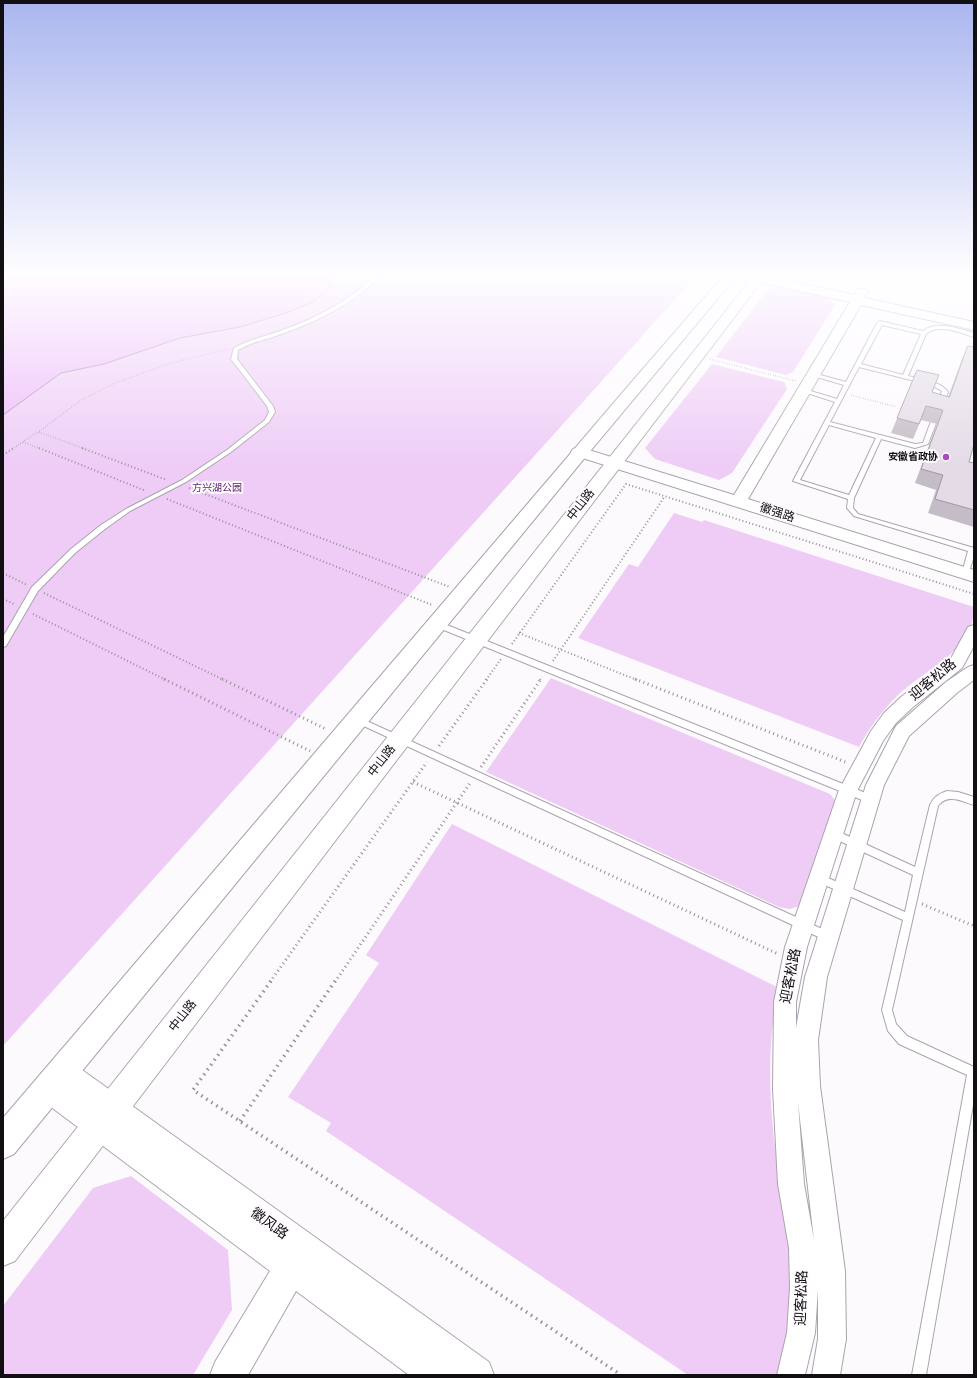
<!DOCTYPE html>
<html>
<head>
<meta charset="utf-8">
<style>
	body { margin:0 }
	#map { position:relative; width:977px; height:1378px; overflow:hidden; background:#fdfafe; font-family:"Space Grotesk",sans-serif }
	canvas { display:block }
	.frame { position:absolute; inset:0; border:4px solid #120f13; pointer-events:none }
</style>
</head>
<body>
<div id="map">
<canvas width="977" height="1378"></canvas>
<div class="frame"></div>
</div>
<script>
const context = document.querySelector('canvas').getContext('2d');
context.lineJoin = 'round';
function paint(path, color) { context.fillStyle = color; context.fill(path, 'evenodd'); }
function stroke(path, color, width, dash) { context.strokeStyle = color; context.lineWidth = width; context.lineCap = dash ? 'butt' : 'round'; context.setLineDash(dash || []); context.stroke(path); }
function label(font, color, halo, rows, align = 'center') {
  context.font = font + ' "Space Grotesk","Noto Sans SC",sans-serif'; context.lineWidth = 4; context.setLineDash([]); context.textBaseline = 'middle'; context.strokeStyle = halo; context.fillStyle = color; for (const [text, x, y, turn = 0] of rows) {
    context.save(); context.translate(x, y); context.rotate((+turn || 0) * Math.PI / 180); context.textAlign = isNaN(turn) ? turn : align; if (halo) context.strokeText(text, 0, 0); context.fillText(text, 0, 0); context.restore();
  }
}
paint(new Path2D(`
	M3,273H699L3,1046Z
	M784,287L828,297L835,305L793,372L786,375L716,357L768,289Z
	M712,364L784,382L787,389L732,473L719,480L655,459L645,448Z
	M674,513L702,522L704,520L974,607C974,652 925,669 897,696C882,711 869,728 859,747L578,638L629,564L638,567Z
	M551,678L830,794L835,800L836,807L800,906L790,909L779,907L486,772Z
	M452,824L779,988C767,1039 769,1095 775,1147C782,1198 794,1251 791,1304C789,1328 784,1352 779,1375H688L326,1131L331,1123L288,1097L379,963L366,955Z
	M131,1176L228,1250L232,1310L193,1375H3V1306L93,1188Z`), '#eeccf6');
const water = new Path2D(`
	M3,273H333L330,288L313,302L286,313L240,327L180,338L104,364L61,373L3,415Z`);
paint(water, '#edbaf9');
stroke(water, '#ab87b4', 1);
const service = new Path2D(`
	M378,273H382C357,302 320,320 284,333C269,339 253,341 238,350L237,359L273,406L275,412L269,422L231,452L186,482L130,511L105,529L75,553L38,591L6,646L3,647V637L32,587L71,549L101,525L126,509L182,480L227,450L265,420L269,412L267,406L231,359L234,348C250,339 267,336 283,330C319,317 351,300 378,273Z
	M880,321L923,331C937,320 959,329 974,333V337C960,333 939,323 926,334L908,376C920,379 941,381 948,392L928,444L915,448L881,439L854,498L853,508L858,514L974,548V556L968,575H966L962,573L968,551L854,516L847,508L848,499L793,481L835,402L801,391L804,389L837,399L844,385L810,375L813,373L846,382L877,323ZM882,325L921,334L903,375L861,364ZM859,367L931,385L942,391L923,443L915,444L830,422ZM829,425L876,438L849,495L800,480Z
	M437,621L873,796L874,799L873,802L870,803L867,802L434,626L433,624L434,622Z
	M358,717L833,934L834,937L833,940L829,942L825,940L355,722L354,720L355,718Z
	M947,791L958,792L974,797V805C962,801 947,793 938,806L892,1010L896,1024L907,1036L974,1067V1099L926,1375H912L967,1075L899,1044L888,1031L882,1010L903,920L816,881L814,878L816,875L819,874L905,912L913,875L831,837L829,834L831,831L834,830L837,831L915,867L930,805C934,797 938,794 947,791Z`);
const minor = new Path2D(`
	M974,625V646L962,668L913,707L896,723L883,741L857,791L807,947L796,1002V1028L805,977L866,785L896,726L946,682L968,667L974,665V680L958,692L909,736L884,785L827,977L818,1040L820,1086L845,1271L846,1339L840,1375H812L818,1339V1289L815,1333L805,1375H777L787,1333L790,1287L789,1248L778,1184L773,1089L774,1002L785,947L839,790L871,731L884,713L901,697L950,660L968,627ZM798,1102L814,1240L804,1184Z`);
const tertiary = new Path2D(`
	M758,274L854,295L858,289H866L868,292L865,298L974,322V330L861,305L748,499L974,570V582L573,455L571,452L573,449L579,447L734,495L850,302L754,281L752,278L754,275Z
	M61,1057L71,1062L489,1362L494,1375H409L296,1291L248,1375H210L215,1362L270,1271L39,1098L34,1088L39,1078L47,1074L46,1072L51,1062Z`);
const secondary = new Path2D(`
	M726,273H739L592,449L14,1154L3,1159V1118L629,385Z
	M756,273H768L15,1261L3,1266V1221Z`);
stroke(service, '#aba3ad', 2);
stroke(minor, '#aba3ad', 2);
stroke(tertiary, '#aba3ad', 2);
stroke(secondary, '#aba3ad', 2);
stroke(new Path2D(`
	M710,359L796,381
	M851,395L897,407
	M39,432L85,449
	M23,442L41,449
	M12,449L44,428L81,400L115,383L171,363L228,349`), '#949195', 1.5, [0.5, 2]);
stroke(new Path2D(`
	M39,448L146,491
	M82,448L167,480
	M3,455L14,448
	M189,488L450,587
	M167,499L432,605
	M3,573L27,585
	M44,593L224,680
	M3,599L14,604
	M33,614L166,680
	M519,633L637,680
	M512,644L626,484L974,594
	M553,661L665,496
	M486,680L501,659
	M540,680L542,677`), '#949195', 2, [1, 2.5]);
stroke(new Path2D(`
	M164,679L310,751
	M222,679L326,729
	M635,679L848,763
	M439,746L487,679
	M481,767L541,679
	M413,782L778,954
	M922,904L974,926
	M270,982L427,762
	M335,982L470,783`), '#949195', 3, [1, 3.5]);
stroke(new Path2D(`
	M271,981L193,1090L621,1375
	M240,1121L335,981`), '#949195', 3.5, [1.5, 4.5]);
paint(service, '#fff');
paint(minor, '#fff');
paint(tertiary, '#fff');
paint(secondary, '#fff');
paint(new Path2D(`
	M968,346L969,462L974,463V527L928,513L936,490L915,483L937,424L921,420L913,439L891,433L917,370L932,392L948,397L962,359Z`), '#c4bcc6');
const building = new Path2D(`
	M968,346L974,347V444L969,462L974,463V510L935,499L943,475L921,469L943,410L926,406L919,424L897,418L917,370L939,375L932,392L949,397Z`);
paint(building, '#e4dbe6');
stroke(building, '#a099a1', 1);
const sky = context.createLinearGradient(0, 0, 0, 466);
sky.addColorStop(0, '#aab6ef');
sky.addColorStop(0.59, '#fefdff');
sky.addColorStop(1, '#fefdff00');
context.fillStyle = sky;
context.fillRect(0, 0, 977, 466);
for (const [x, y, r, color] of [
	[946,457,4,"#a64fbc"]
]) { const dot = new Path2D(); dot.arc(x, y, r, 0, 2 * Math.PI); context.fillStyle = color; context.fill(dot); stroke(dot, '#fdfafe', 1.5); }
label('bold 10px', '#120f13', '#fdfafe', [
	["安徽省政协",938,457]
], 'right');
label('10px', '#581c66', '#fdfafe', [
	["方兴湖公园",217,488]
]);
label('12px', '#120f13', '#fdfafe', [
	["中山路",581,505,-52],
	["徽强路",777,513,18],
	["中山路",382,761,-52],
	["中山路",183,1016,-52]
]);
label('14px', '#120f13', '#fdfafe', [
	["迎客松路",933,680,-40],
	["迎客松路",791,976,-79],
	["徽风路",269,1224,36],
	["迎客松路",802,1298,-88]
]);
</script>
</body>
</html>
